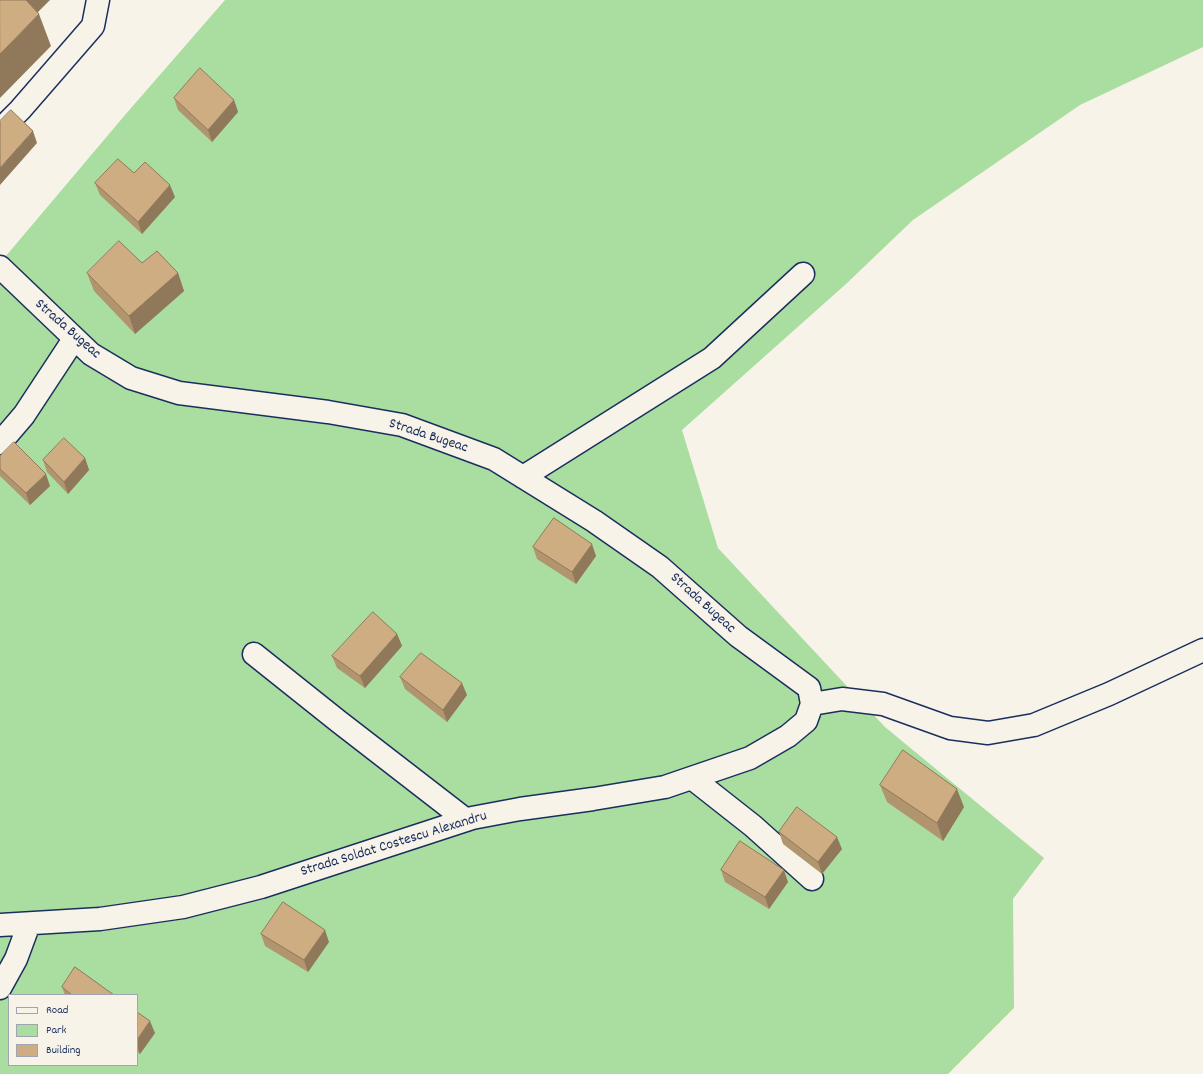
<!DOCTYPE html>
<html>
<head>
<meta charset="utf-8">
<style>
	body { margin:0 }
	#map { position:relative; width:1203px; height:1074px; overflow:hidden; background:#f7f3e8; font-family:Dekko,sans-serif }
	canvas { display:block }
	.legend { position:absolute; left:8px; top:994px; width:130px; height:72px; box-sizing:border-box; background:#f7f3e8; border:1px solid #9fa5b1; margin:0; padding:5px 7px; list-style:none; font-size:12px; color:#1b2f5e }
	.legend li { display:flex; align-items:center; gap:8px; height:20px }
	.legend b { width:20px; border:1px solid #9fa5b1 }
</style>
</head>
<body>
<div id="map">
<canvas width="1203" height="1074"></canvas>
<ul class="legend">
<li><b style="height:5px;background:#f7f3e8"></b>Road</li>
<li><b style="height:11px;background:#aadea0"></b>Park</li>
<li><b style="height:11px;background:#cdad81"></b>Building</li>
</ul>
</div>
<script>
const context = document.querySelector('canvas').getContext('2d');
context.lineJoin = 'round';
function paint(path, color) { context.fillStyle = color; context.fill(path, 'evenodd'); }
function stroke(path, color, width, dash) { context.strokeStyle = color; context.lineWidth = width; context.lineCap = dash ? 'butt' : 'round'; context.setLineDash(dash || []); context.stroke(path); }
function label(font, color, halo, rows, align = 'center') {
  context.font = font + ' Dekko,sans-serif'; context.lineWidth = 4; context.setLineDash([]); context.textBaseline = 'middle'; context.strokeStyle = halo; context.fillStyle = color; for (const [text, x, y, turn = 0] of rows) {
    context.save(); context.translate(x, y); context.rotate((+turn || 0) * Math.PI / 180); context.textAlign = isNaN(turn) ? turn : align; if (halo) context.strokeText(text, 0, 0); context.fillText(text, 0, 0); context.restore();
  }
}
paint(new Path2D(`
	M225,0H1203V47L1080,105L913,220L846,284L682,430L718,548L885,727L1044,858L1013,899L1014,1008L948,1074H0V263L125,115ZM9,995H137V1065H9Z`), '#aadea0');
const street = new Path2D(`
	M0,130L20,110L93,26L98,0
	M0,267L91,354L131,378L179,393L328,412L402,425L494,459L594,521L660,567L738,636L809,688L812,704
	M0,443L24,415L74,339
	M523,477L712,358L803,274
	M254,654L338,721L466,820
	M812,704L842,699L883,704L950,728L988,733L1034,725L1109,694L1203,650
	M692,778L753,826L812,879
	M0,925L100,919L183,907L261,887L472,818L520,809L593,799L665,787L750,758L788,736L806,721L812,704
	M0,988L16,959L29,924`);
stroke(street, '#1b2f5e', 25);
stroke(street, '#f7f3e8', 22);
paint(new Path2D(`
	M174,98L234,100L238,112L212,142L178,110Z
	M134,173L175,197L142,234L100,195L95,183Z
	M142,263L178,273L184,291L135,334L94,291L87,273Z
	M0,456L50,486L30,505L0,476Z
	M85,458L89,470L68,494L47,472L43,460Z
	M533,547L596,556L576,584L537,559Z
	M397,634L402,646L365,688L337,668L332,656Z
	M400,677L467,695L447,722L405,689Z
	M880,785L964,807L943,841L887,802Z
	M779,832L842,849L822,874L783,844Z
	M721,870L788,882L769,909L725,882Z
	M261,934L329,942L308,972L265,946Z
	M62,987L114,995H65Z
	M137,1012L155,1033L140,1054L137,1052Z`), '#b0956f');
paint(new Path2D(`
	M26,0H50L33,17Z
	M39,14L51,46L0,98V54Z
	M234,100L238,112L212,142L208,130Z
	M33,131L37,143L0,185V168Z
	M170,185L175,197L142,234L138,222Z
	M178,273L184,291L135,334L129,316Z
	M85,458L89,470L68,494L64,482Z
	M46,474L50,486L30,505L26,493Z
	M592,544L596,556L576,584L572,572Z
	M397,634L402,646L365,688L360,676Z
	M462,683L467,695L447,722L443,710Z
	M957,789L964,807L943,841L937,823Z
	M837,837L842,849L822,874L818,862Z
	M784,870L788,882L769,909L765,897Z
	M325,930L329,942L308,972L304,960Z
	M150,1021L155,1033L140,1054L137,1046V1040Z`), '#90795a');
const building = new Path2D(`
	M0,0H26L39,14L0,54Z
	M200,68L234,100L208,130L174,98Z
	M11,110L33,131L0,168V121Z
	M118,159L134,173L145,162L170,185L138,222L95,183Z
	M119,241L142,263L157,251L178,273L129,316L87,273Z
	M64,438L85,458L64,482L43,460Z
	M14,442L46,474L26,493L0,469V456Z
	M554,518L592,544L572,572L533,547Z
	M373,612L397,634L360,676L332,656Z
	M421,653L462,683L443,710L400,677Z
	M903,750L957,789L937,823L880,785Z
	M797,807L837,837L818,862L779,832Z
	M740,841L784,870L765,897L721,870Z
	M283,902L325,930L304,960L261,934Z
	M75,967L114,995H72L62,987Z
	M137,1012L150,1021L137,1040Z`);
paint(building, '#cdad81');
stroke(building, '#90795a', 1);
label('15px', '#1b2f5e', '#f7f3e8', [
	["Strada Bugeac",67,330,41],
	["Strada Bugeac",428,437,18],
	["Strada Bugeac",702,604,42],
	["Strada Soldat Costescu Alexandru",394,845,-17]
]);
</script>
</body>
</html>
